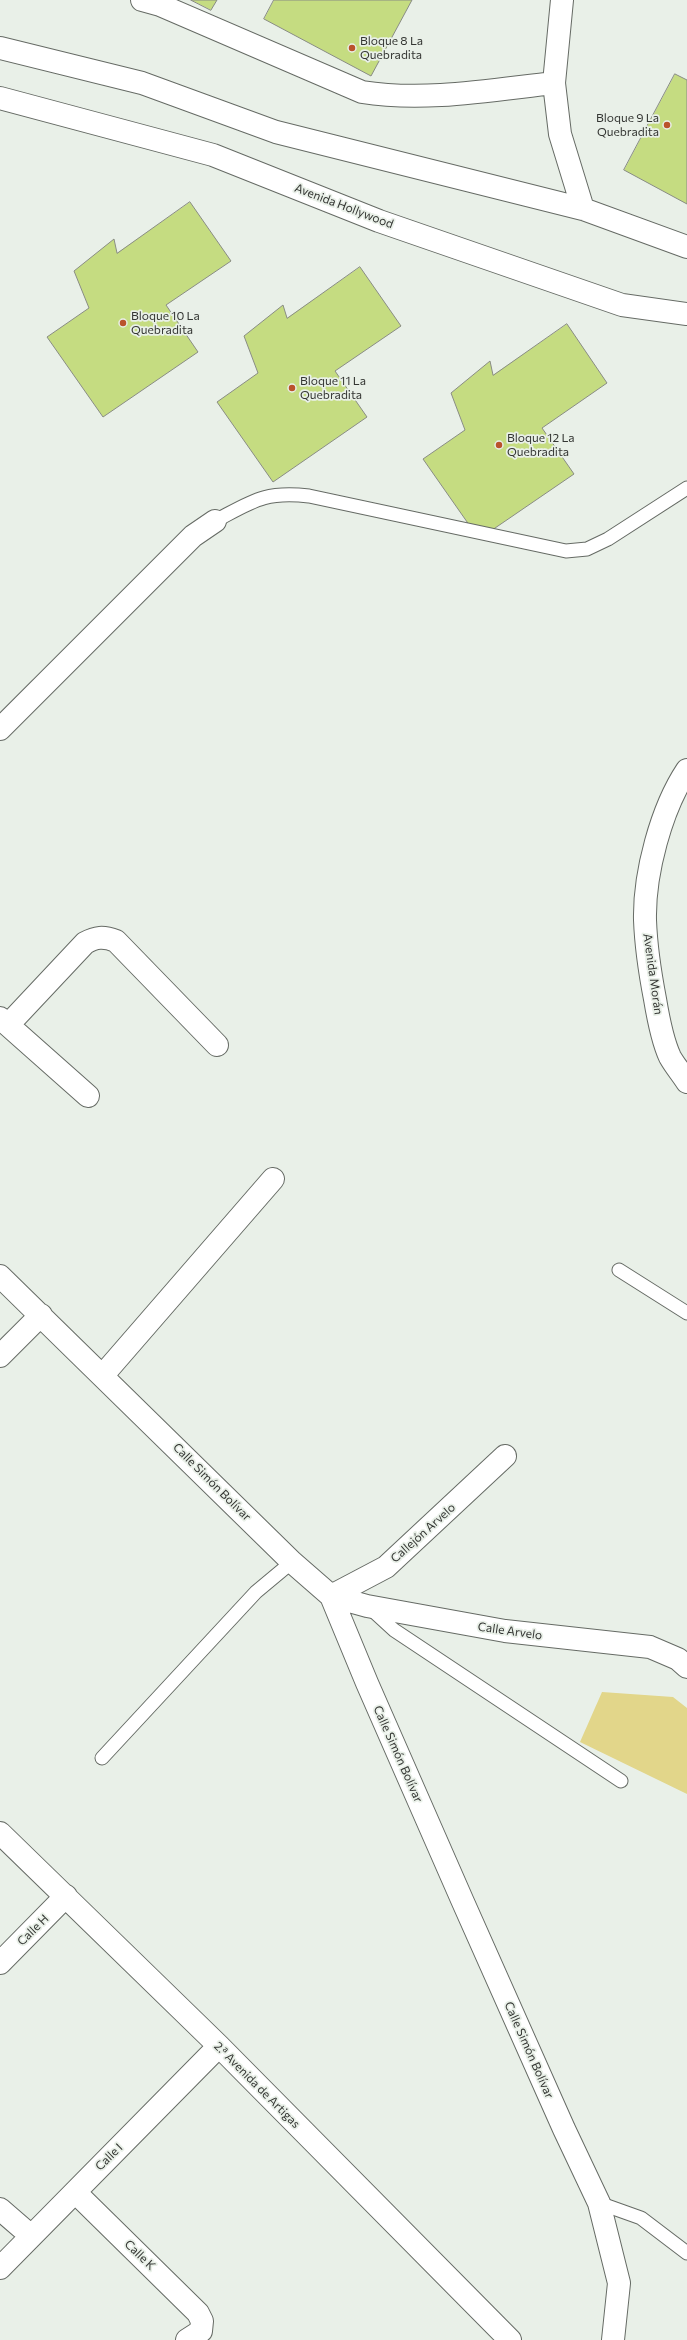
<!DOCTYPE html>
<html>
<head>
<meta charset="utf-8">
<style>
	body { margin:0 }
	canvas { display:block; background:#e9f0e8 }
</style>
</head>
<body>
<canvas width="687" height="2340"></canvas>
<script>
const context = document.querySelector('canvas').getContext('2d');
context.lineJoin = 'round';
function paint(path, color) { context.fillStyle = color; context.fill(path, 'evenodd'); }
function stroke(path, color, width, dash) { context.strokeStyle = color; context.lineWidth = width; context.lineCap = dash ? 'butt' : 'round'; context.setLineDash(dash || []); context.stroke(path); }
function label(font, color, halo, rows, align = 'center') {
  context.font = font + ' Commissioner,sans-serif'; context.lineWidth = 3.5; context.setLineDash([]); context.textBaseline = 'middle'; context.strokeStyle = halo; context.fillStyle = color; for (const [text, x, y, turn = 0] of rows) {
    context.save(); context.translate(x, y); context.rotate((+turn || 0) * Math.PI / 180); context.textAlign = isNaN(turn) ? turn : align; if (halo) context.strokeText(text, 0, 0); context.fillText(text, 0, 0); context.restore();
  }
}
paint(new Path2D(`
	M602,1692L673,1697L687,1708V1794L580,1742Z`), '#e2d68a');
const building = new Path2D(`
	M191,0H217L211,10Z
	M274,0H412L371,76L264,19Z
	M675,74L687,80V204L624,170Z
	M190,202L231,261L166,305L198,352L103,417L47,337L89,308L74,271L114,239L117,253Z
	M360,267L401,326L335,371L367,417L273,482L217,402L258,373L244,336L283,305L287,318Z
	M567,324L607,383L542,428L574,474L479,539L423,459L465,430L451,393L490,361L493,375Z`);
paint(building, '#c5dc81');
stroke(building, '#898c84', 1);
const lane = new Path2D(`
	M215,521C253,501 264,491 309,496L566,551L587,549L608,539L687,488
	M619,1270L687,1313
	M370,1608L394,1630L621,1781
	M102,1758L256,1592L292,1562
	M599,2203L641,2218L687,2253`);
const street = new Path2D(`
	M142,0L160,5L362,92C425,102 491,90 554,83
	M562,0L554,83L560,134L583,209
	M0,48L142,83L276,132L583,209L687,247
	M0,98L213,155L379,221L622,305L687,314
	M0,729L193,536L215,521
	M0,1018L88,1096
	M8,1025L85,943C96,937 103,936 116,941L217,1045
	M0,1276L292,1562L331,1596L367,1683L463,1902L564,2129L599,2203L619,2283L613,2340
	M0,1356L41,1315
	M103,1375L273,1179
	M331,1596L367,1606L505,1631L650,1647L678,1659L687,1667
	M331,1596L386,1567L505,1456
	M0,1833L219,2046L510,2340
	M0,1963L66,1896
	M75,2192L198,2313L202,2321L201,2331L187,2340
	M0,2209L30,2235
	M0,2268L219,2046`);
const secondary = new Path2D(`
	M687,770C661,809 644,874 645,920C646,947 650,973 655,999C658,1017 662,1040 670,1057C675,1066 682,1074 687,1082`);
stroke(lane, '#666b65', 15);
stroke(street, '#666b65', 24);
stroke(secondary, '#666b65', 24);
stroke(lane, '#fff', 13);
stroke(street, '#fff', 22);
stroke(secondary, '#fff', 22);
for (const [x, y, r, color] of [
	[352,48,4,"#ba522b"],
	[667,125,4,"#ba522b"],
	[123,323,4,"#ba522b"],
	[292,388,4,"#ba522b"],
	[499,445,4,"#ba522b"]
]) { const dot = new Path2D(); dot.arc(x, y, r, 0, 2 * Math.PI); context.fillStyle = color; context.fill(dot); stroke(dot, '#e9f0e8', 1.5); }
label('12px', '#343633', '#e9f0e8', [
	["Bloque 8 La",360,41],
	["Quebradita",360,55],
	["Bloque 9 La",659,118,"right"],
	["Quebradita",659,132,"right"],
	["Bloque 10 La",131,316],
	["Quebradita",131,330],
	["Bloque 11 La",300,381],
	["Quebradita",300,395],
	["Bloque 12 La",507,438],
	["Quebradita",507,452]
], 'left');
label('12px', '#343633', '#e9f0e8', [
	["Avenida Hollywood",344,206,21],
	["Avenida Morán",653,974,82],
	["Calle Simón Bolívar",212,1482,45],
	["Callejón Arvelo",423,1533,-42],
	["Calle Arvelo",510,1631,8],
	["Calle Simón Bolívar",398,1754,66],
	["Calle H",33,1930,-45],
	["Calle Simón Bolívar",529,2050,66],
	["2.ª Avenida de Artigas",257,2085,45],
	["Calle I",109,2157,-45],
	["Calle K",140,2255,44]
]);
</script>
</body>
</html>
